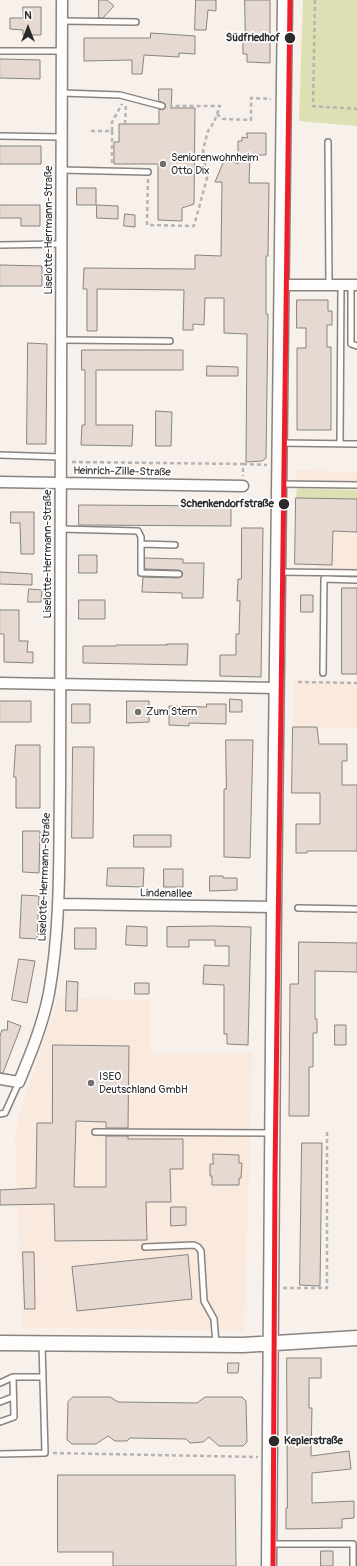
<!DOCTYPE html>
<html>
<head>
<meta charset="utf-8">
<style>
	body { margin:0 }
	#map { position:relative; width:357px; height:1566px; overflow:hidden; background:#f7f0eb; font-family:Pangolin,sans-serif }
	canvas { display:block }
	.north { position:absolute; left:8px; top:8px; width:40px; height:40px; -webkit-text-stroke:3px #fff; paint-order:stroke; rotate:0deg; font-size:11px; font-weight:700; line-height:16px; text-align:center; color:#2b2b2b }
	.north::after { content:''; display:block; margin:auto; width:14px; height:18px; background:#2b2b2b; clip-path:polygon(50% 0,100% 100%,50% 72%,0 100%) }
</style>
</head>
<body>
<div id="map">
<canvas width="357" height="1566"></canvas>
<div class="north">N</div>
</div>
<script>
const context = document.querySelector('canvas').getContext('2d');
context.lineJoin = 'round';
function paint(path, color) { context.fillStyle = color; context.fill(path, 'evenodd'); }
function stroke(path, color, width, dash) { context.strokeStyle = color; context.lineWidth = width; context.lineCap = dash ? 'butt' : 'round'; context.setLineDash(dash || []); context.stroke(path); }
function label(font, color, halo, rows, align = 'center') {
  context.font = font + ' Pangolin,sans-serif'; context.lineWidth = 3.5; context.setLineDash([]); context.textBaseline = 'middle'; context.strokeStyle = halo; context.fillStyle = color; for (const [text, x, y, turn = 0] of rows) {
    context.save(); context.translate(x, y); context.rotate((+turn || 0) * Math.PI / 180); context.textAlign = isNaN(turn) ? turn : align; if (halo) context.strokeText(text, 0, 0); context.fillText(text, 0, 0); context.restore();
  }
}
paint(new Path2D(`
	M297,470L357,472V575H318V564H295Z
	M293,680L357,681V728L293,727Z
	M58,998L151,1000V1053H253L244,1331L23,1327L15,1136L18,1119Z`), '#fae9dd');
paint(new Path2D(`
	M303,0H357V126L299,121Z
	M297,489L357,490V499L296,498Z`), '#dce0b3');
const building = new Path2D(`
	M99,0H107L114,6L103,18H99Z
	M196,0H216V11L208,10L206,30H195Z
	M245,0H270V63L247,62V54H243V38H245Z
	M23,7H41V35H23V30L10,29V18H23Z
	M151,33L195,36V54L179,53V57L144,55L142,74H132V60L84,61V38H150Z
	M0,59L40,60V79L0,78Z
	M159,89H172L171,108H195L194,204L182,208V221L158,220V164H114V142H119V124H159V109L163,110L166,107L164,103L159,101Z
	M247,133H266V155H250L249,183H269L268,256H266V314H268L266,458L262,461L246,462L247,334L224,333V298H205L204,325L193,324V330H183L184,290L97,289V331H87V289H83L84,268L195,269V255L221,256L222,182H215L225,158L238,164V141H242V137L247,138Z
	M0,146H41V164H0Z
	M77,188H96V205H77Z
	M0,205H40V226H21V218H0Z
	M97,205L118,206V219L97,218Z
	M125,214L135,215V227L124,226Z
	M0,265L42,266V286H0Z
	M297,300H328V311H332V325H327V347H331V430H297V348H306V328H297Z
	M28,343L47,344L46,444H27Z
	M82,350H183V370H96V425H133L132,446L81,445L82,425H85V370H82Z
	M207,366L238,367V376H207Z
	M156,411L172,412L171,446H156Z
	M296,498L357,499V532L333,531L332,565L295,564Z
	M79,505L231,506V526L79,525Z
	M11,512H34V554H21L20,523H11Z
	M242,528H263L261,677L220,676V655H236V634H239L240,601H237L238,579H241Z
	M79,555H97V573H79Z
	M145,558L183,559V563H204L203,598H182V593L142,592L143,577L179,578L183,574L182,572L179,570L145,569Z
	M0,572L32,574V585L0,584Z
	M342,588H357V674H342Z
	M29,589L42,590L41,602H28Z
	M301,595H313V612H301Z
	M79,600H105V619H79Z
	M0,610H19V641H28L27,652H33V663L4,662V634H0Z
	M167,644H188L187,665L83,663V646H116V645H167Z
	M230,699L242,700V712H230Z
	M0,701H31V722H0Z
	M127,701H149V722L127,723Z
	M72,704H90V723H72Z
	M207,704H226V724L189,723V726L169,725V706L206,707Z
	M293,727H317L319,744H347V761H342V785H357V851H307V853H296V824H320V793H292Z
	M226,740H253L250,858L224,857V789H226Z
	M16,745H40V808H16V777H14Z
	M73,747H94L93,838H72Z
	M23,831H40L39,873L23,872Z
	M134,835H171V847H134Z
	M108,868H144L143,887L107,886Z
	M164,869H183V887H164Z
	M210,876H223V878H237V890L210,891Z
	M22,895L39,896L37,939L20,938Z
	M127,926L147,927V946L126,945Z
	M215,926L251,927L248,1045L227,1044V1034H224V985L203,984L204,965L229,966V946H215V940H189V947H167V927Z
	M75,928H96V949H75Z
	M299,942L357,943V972L315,971V1019H317V1033H313V1067H309V1116H289L290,984H298Z
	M19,959L35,961L27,1003L12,1000Z
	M67,981L78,982L77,1011H66Z
	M135,983H149V994H135Z
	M8,1021L21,1026L3,1073H0V1036L2,1030H7Z
	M335,1025H346V1045H335Z
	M53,1045L129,1046L128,1128H106V1122L76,1121L74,1187H106V1136H128V1139H183V1169H170L171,1202H146L147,1240L55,1241L54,1204L0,1205V1190L36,1188L37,1123H52Z
	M302,1143H322L320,1286L300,1285Z
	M213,1154L239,1155V1163H242L241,1178H239V1185H212V1176H210V1164H213Z
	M171,1207H186V1225L171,1226Z
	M23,1252H34L35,1309H25Z
	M188,1255L192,1299L77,1311L72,1267Z
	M287,1358H321V1378H309V1408H312L311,1456L349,1451L351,1469L312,1473V1503L354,1501V1518L342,1519V1528L286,1529V1508H287Z
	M228,1363H239L238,1373H228Z
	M73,1397H110L118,1402L197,1403L205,1397H242L246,1401L247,1442L243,1446H219L209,1437L203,1442L190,1443L186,1439L130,1438L127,1441H115L108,1436L96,1444H72L67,1440L68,1402Z
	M58,1475H235L236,1566H113V1552H58Z
	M321,1551H333V1566H321Z`);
paint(building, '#e5d9d1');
stroke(building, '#878481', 1);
const lane = new Path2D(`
	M62,21L136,22
	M0,51H62
	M62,93L120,95L162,106
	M0,136L62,137
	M328,142L329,285
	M61,170L148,172
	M0,245L61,244
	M351,285V344L357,346
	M61,340L170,341
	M280,443L357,444
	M340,444L341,285
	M0,455L60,457
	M280,484L357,485
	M60,529L138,531L141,537V573L179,574
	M141,544L175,545
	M279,572L357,573
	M323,673L324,579L357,580
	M298,908L357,909
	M0,1114L5,1113L19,1082
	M95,1132L271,1133
	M145,1247L194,1245L198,1247L201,1251L204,1301L214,1319L216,1344
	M0,1383L13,1377H43
	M0,1402L13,1397
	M0,1422L14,1417L13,1377
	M0,1454L45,1453L42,1344
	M269,1544H353V1566`);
const street = new Path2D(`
	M282,285H357
	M0,482L243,486
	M0,683L277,688
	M58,904L274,907
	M0,1079L19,1082C31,1053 43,1024 49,993C61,926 59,856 60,787L62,0`);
const secondary = new Path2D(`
	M0,1343L243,1345L357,1338
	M269,1566L274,907L285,0`);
stroke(lane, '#878481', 8);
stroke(street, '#878481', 13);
stroke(secondary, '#878481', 17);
stroke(new Path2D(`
	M315,0L313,106L357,109
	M217,114L223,119L251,120V98L271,99
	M125,124L126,104
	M92,130V131H112V165
	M112,131V122L122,104
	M148,179L147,225L194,226L207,178L203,150L208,131L214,122L220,106H170
	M72,462L243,464V476
	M243,464L267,465
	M298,682L357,683
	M283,1288H327V1129
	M53,1453L258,1457`), '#b6b4b4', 2.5, [4, 3]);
stroke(lane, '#fefdfc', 5);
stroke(street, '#fefdfc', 10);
stroke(secondary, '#fefdfc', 14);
stroke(new Path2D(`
	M273,1566L275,1174L290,0`), '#ef1c29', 5);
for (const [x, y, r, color] of [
	[290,38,6,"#2b2b2b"],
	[163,164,4,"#72706e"],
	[284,504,6,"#2b2b2b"],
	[138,712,4,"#72706e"],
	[91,1083,4,"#72706e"],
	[274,1441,6,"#2b2b2b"]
]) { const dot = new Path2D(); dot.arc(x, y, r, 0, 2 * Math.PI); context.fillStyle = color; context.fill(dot); stroke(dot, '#fff', 1.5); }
label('bold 11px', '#2b2b2b', '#fff', [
	["Südfriedhof",280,38],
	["Schenkendorfstraße",274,504],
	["Keplerstraße",284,1441,"left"]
], 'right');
label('11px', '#2b2b2b', '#fff', [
	["Seniorenwohnheim",171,158],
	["Otto Dix",171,171],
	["Zum Stern",146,712],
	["ISEO",99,1077],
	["Deutschland GmbH",99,1090]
], 'left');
label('11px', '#2b2b2b', '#fff', [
	["Liselotte-Herrmann-Straße",49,230,-90],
	["Heinrich-Zille-Straße",122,472,1],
	["Liselotte-Herrmann-Straße",48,554,-90],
	["Liselotte-Herrmann-Straße",45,877,-88],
	["Lindenallee",166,894,1]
]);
</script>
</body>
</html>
